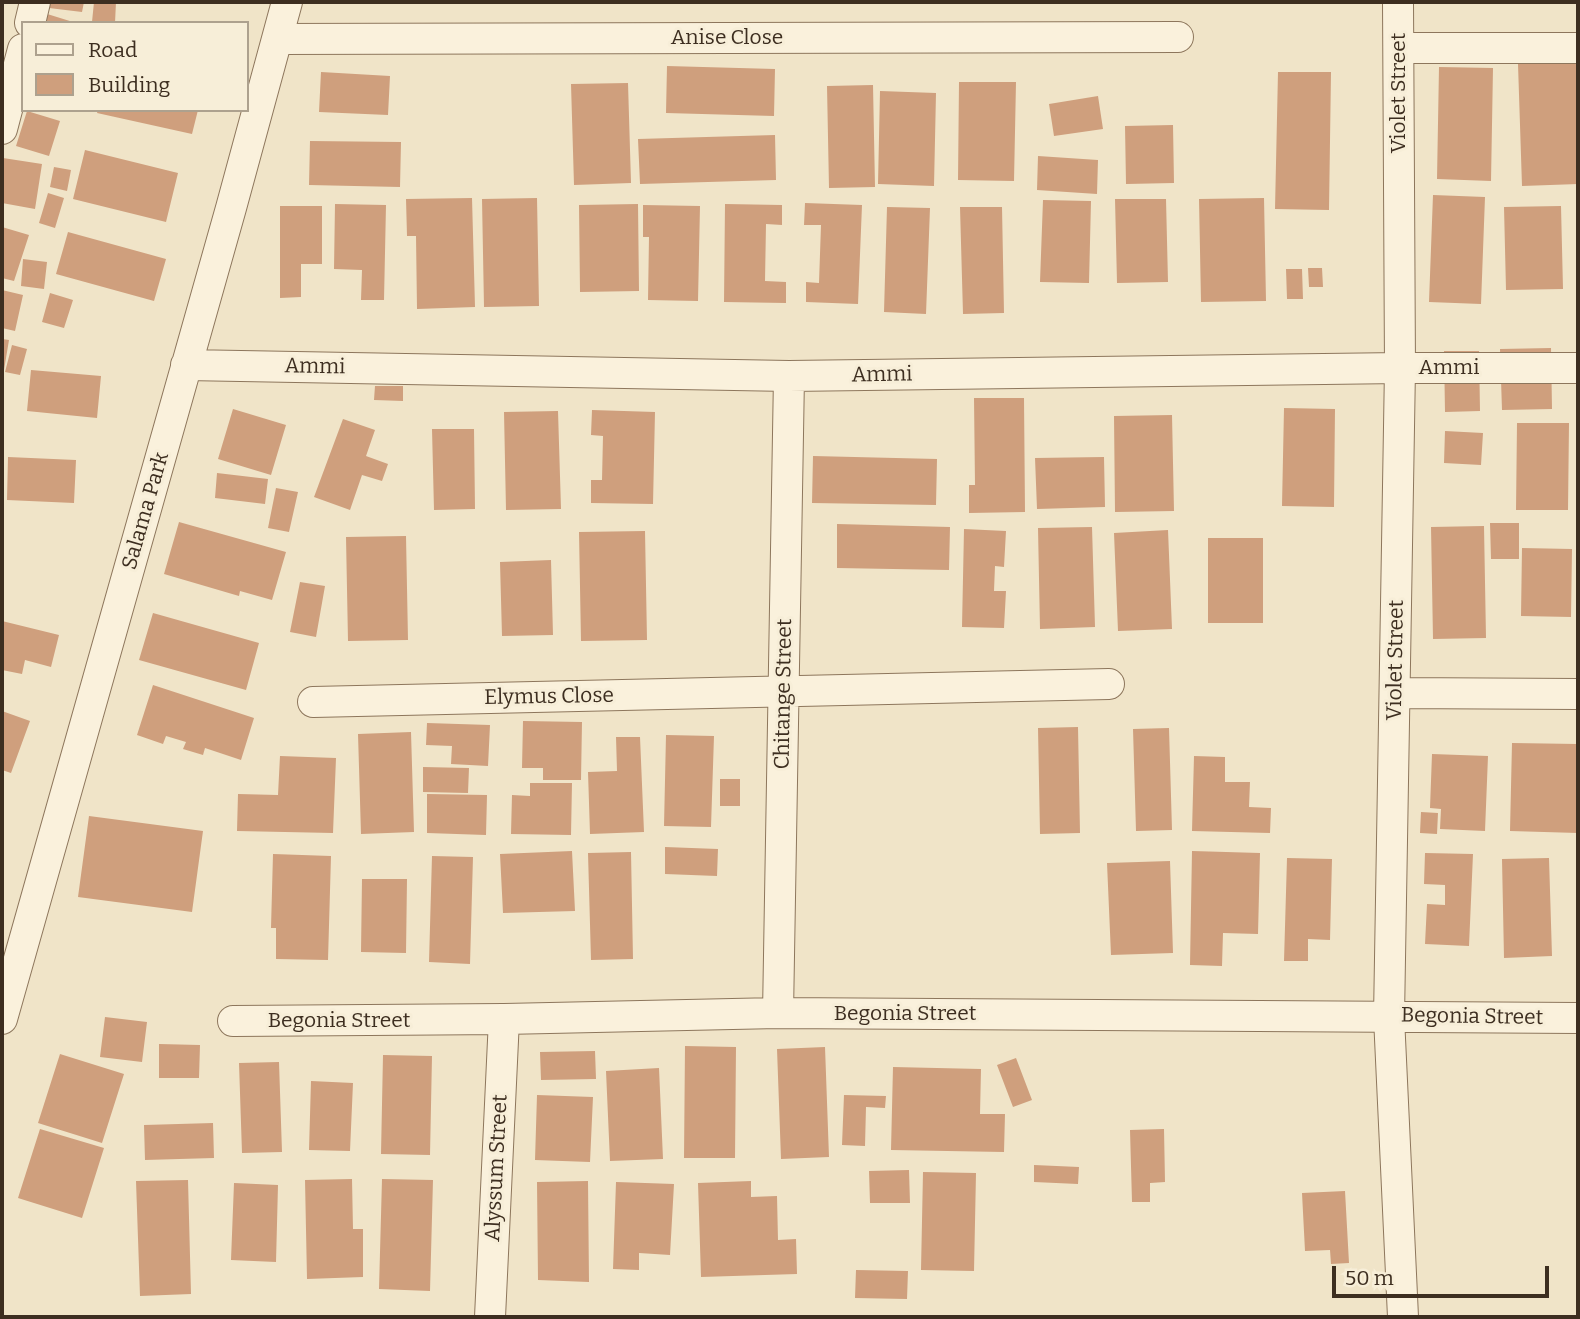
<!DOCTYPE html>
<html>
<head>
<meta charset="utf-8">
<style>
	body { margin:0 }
	#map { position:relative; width:1580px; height:1319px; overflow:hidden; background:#f0e4c8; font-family:Bitter,serif }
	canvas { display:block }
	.frame { position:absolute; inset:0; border:4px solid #3d2e20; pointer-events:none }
	.legend { position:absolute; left:21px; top:21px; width:228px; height:91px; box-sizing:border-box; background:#f7eed8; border:2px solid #ada18e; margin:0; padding:9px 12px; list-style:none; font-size:21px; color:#3d2e20 }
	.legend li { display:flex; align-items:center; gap:14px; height:35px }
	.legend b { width:35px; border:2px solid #ada18e }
	.scale { position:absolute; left:1332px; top:1266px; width:217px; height:32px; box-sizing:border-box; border:4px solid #3d2e20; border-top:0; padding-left:9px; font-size:21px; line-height:24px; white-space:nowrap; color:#3d2e20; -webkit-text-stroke:5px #f7eed8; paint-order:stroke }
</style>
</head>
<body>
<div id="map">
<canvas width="1580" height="1319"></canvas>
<div class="frame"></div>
<ul class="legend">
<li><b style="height:9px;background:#faf1dc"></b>Road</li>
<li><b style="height:19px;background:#cf9f7d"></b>Building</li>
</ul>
<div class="scale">50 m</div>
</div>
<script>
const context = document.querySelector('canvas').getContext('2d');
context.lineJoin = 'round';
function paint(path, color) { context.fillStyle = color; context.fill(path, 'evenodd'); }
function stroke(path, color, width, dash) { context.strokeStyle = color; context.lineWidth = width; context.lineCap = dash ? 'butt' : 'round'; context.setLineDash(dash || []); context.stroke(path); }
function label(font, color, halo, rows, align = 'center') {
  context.font = font + ' Bitter,serif'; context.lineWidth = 6; context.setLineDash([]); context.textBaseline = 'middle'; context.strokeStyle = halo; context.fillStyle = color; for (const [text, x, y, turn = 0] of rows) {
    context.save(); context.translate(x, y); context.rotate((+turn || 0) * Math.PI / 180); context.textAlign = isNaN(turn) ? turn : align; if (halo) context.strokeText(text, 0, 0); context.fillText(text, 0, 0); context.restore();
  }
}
paint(new Path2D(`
	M50,2H84L82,12L49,8Z
	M94,2H116L115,23L92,22Z
	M44,13L73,22V23H41Z
	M1578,63V184L1522,186L1518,64Z
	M667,66L775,69L774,116L666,113Z
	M1439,67L1493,68L1491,181L1437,179Z
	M321,72L390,76L388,115L319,112Z
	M1278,72H1331L1329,210L1275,209Z
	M959,82H1016L1014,181L958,180Z
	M628,83L631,183L574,185L571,84Z
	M873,85L875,187L829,188L827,86Z
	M880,91L936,93L934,186L878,184Z
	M1098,96L1103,129L1054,136L1049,104Z
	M98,110H198L192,134L97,113Z
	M27,111L60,121L49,156L16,146Z
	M1173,125L1174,183L1126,184L1125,126Z
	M775,135L776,180L640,184L638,139Z
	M310,141L401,142L400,187L309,185Z
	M85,150L178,173L166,222L73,199Z
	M1038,156L1098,160L1097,194L1037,190Z
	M3,158L42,164L35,209L2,203Z
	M54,167L71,170L67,191L50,187Z
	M48,193L64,198L55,228L39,223Z
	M1433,195L1485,197L1481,304L1429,302Z
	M472,198L475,307L417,309L416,236H407L406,199Z
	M537,198L539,306L484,307L482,199Z
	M1264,198L1266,301L1201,302L1199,199Z
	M1115,199H1166L1168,282L1117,283Z
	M1043,200L1091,201L1089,283L1040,282Z
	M805,203L862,205L858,304L806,302V282L819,283L821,225H804Z
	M335,204L386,205L384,300H361L362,270L334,269Z
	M638,204L639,291L580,292L579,205Z
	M725,204L782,205V225L766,224L765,281L786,282V303L724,302Z
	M643,205L700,206L698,301L648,300L649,237H643Z
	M280,206H322V264H301V297L280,298Z
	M1561,206L1563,289L1506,290L1504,207Z
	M887,207L930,208L926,314L884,312Z
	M960,207H1002L1004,313L963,314Z
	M2,227L29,235L14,281L2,278Z
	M68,232L166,259L154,301L56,274Z
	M23,259L47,262L44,289L21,286Z
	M1308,268H1322L1323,287H1309Z
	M1286,269H1302L1303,299H1287Z
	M2,290L23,295L15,331L2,328Z
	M50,293L73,300L64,328L42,322Z
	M2,339L9,340L3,376H2Z
	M12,345L27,349L20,375L5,372Z
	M1551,348L1552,409L1502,410L1500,349Z
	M1444,351H1479L1480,411L1445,412Z
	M31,370L101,376L97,418L27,411Z
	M375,386H403V401L374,400Z
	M974,398H1024L1025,512L969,513V485H975Z
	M1284,408L1335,409L1334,507L1282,506Z
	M233,409L286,425L271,475L218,459Z
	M592,410L655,412L653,504L591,503V480H602L603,436L591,435Z
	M558,411L561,509L506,510L504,412Z
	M1172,415L1174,511L1115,512L1114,416Z
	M343,419L375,430L366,456L388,464L382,481L362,475L350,510L314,497Z
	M1517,423H1569L1568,510H1516Z
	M432,429H474L475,509L434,510Z
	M1445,431L1483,433L1481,465L1444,463Z
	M813,456L937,459L936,505L812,503Z
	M8,457L76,460L74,503L7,500Z
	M1104,457L1105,507L1037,509L1035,458Z
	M217,473L268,479L265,504L215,498Z
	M276,488L298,492L289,532L268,528Z
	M179,522L286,552L272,600L240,591L239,596L164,574Z
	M1490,523H1519V559H1491Z
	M837,524L950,527L949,570L837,568Z
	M1484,526L1486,638L1433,639L1431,527Z
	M1092,527L1095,627L1040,629L1038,528Z
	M964,529L1006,531L1004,567L995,566L994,591H1006L1004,628L962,627Z
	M1168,530L1172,629L1118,631L1114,533Z
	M645,531L647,640L581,641L579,532Z
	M406,536L408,640L348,641L346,537Z
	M1208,538H1263V623H1208Z
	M1522,548L1572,549L1571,617L1521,616Z
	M551,560L553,635L502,636L500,562Z
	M300,582L325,586L316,637L290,632Z
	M153,613L259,643L246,690L139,660Z
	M2,621L59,635L51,667L25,660L22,674L2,670Z
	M153,685L254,718L241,760L205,748L203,755L183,749L186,742L166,736L163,744L137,735Z
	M2,711L30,721L11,773L2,770Z
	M523,721L582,722L581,780H543V768H522Z
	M427,723L490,725L488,766L451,764L452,746L426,745Z
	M1078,727L1080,833L1040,834L1038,728Z
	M1169,728L1172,830L1136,831L1133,729Z
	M411,732L414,832L361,834L358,734Z
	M666,735L714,736L711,827L664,826Z
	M616,737H640L644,832L590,834L588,772L617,771Z
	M1512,743L1578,744V833L1510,831Z
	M1432,754L1488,756L1485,831L1440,829L1441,809L1430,808Z
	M280,756L336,758L333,833L237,831L238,794L278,795Z
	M1194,756L1225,757V782H1250L1249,807L1271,808L1270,833L1192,831Z
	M423,767L469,768L468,793L423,792Z
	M720,779H740V806H720Z
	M530,783H572L571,835L511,834L512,795L530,796Z
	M427,794L487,795L486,835L427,833Z
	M1421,812L1438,813L1437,834L1420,833Z
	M89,816L203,831L192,912L78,897Z
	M665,847L718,849L717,876L665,874Z
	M572,851L575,911L503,913L500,854Z
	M1192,851L1260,853L1258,934L1223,933L1222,966L1190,965Z
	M631,852L633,959L591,960L588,853Z
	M1425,853L1473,854L1469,946L1425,944L1427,904L1445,905V885L1424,884Z
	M273,854L331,856L328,960L276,959V928H271Z
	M432,856L473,857L470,964L429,962Z
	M1287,858L1332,859L1330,940L1308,939V961H1284Z
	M1549,858L1552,956L1504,958L1502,859Z
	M1170,861L1173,953L1111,955L1107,863Z
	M362,879H407L406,953L361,952Z
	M105,1017L147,1022L142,1062L100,1057Z
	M159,1044L200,1045L199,1078H159Z
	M685,1046L736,1047L735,1158H684Z
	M825,1047L829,1157L781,1159L777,1049Z
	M595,1051L596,1079L541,1080L540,1052Z
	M60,1054L124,1074L102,1143L38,1123Z
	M383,1055L432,1056L430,1155L381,1154Z
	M1016,1058L1032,1100L1013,1107L997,1065Z
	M279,1062L282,1152L242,1153L239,1063Z
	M893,1067L981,1069L980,1114H1005L1004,1152L891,1150Z
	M659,1068L663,1159L610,1161L606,1071Z
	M311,1081L353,1083L350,1151L309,1150Z
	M537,1095L593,1097L590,1162L535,1160Z
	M844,1095L886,1096L885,1108L866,1107L865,1146L842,1145Z
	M213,1123L214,1158L145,1160L144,1125Z
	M40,1129L104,1148L82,1218L18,1198Z
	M1164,1129L1165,1182L1150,1183V1202H1132L1130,1130Z
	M1034,1165L1079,1167L1078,1184L1034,1182Z
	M909,1170L910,1203H870L869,1171Z
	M923,1172L976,1173L974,1271L921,1270Z
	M352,1179L353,1229H363V1277L307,1279L305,1180Z
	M382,1179L433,1180L430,1291L379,1289Z
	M188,1180L191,1294L140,1296L136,1181Z
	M588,1181L589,1282L538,1280L537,1182Z
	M751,1181V1197L777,1196L778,1240L796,1239L797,1274L701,1277L698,1183Z
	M616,1182L674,1184L670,1255L639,1253V1270L613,1269Z
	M234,1183L278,1185L276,1262L231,1260Z
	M1345,1191L1349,1263L1331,1264L1330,1250L1305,1251L1302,1193Z
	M856,1270L908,1271L907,1299L855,1298Z`), '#cf9f7d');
const street = new Path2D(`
	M1398,2L1400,368L1389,1017L1403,1317
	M30,23L35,2
	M277,39L1178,37
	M1399,48H1578
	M2,129L23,49
	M186,365L789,376L1400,368H1578
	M1395,693L1578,694
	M313,702L1109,684
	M778,1013L789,376
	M2,1019L231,208L287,2
	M233,1021L504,1019L778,1013L1578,1018
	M490,1317L504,1019`);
stroke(street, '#8d765c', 32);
stroke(street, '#faf1dc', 30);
label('21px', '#3d2e20', '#f7eed8', [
	["Anise Close",727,38],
	["Violet Street",1399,93,-90],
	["Ammi",315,367,1],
	["Ammi",1449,368],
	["Ammi",882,375,-1],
	["Salama Park",146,511,-74],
	["Violet Street",1396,660,-89],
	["Chitange Street",784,694,-89],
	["Elymus Close",549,697,-1],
	["Begonia Street",905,1014],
	["Begonia Street",1472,1017,1],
	["Begonia Street",339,1021],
	["Alyssum Street",497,1168,-87]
]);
</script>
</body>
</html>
